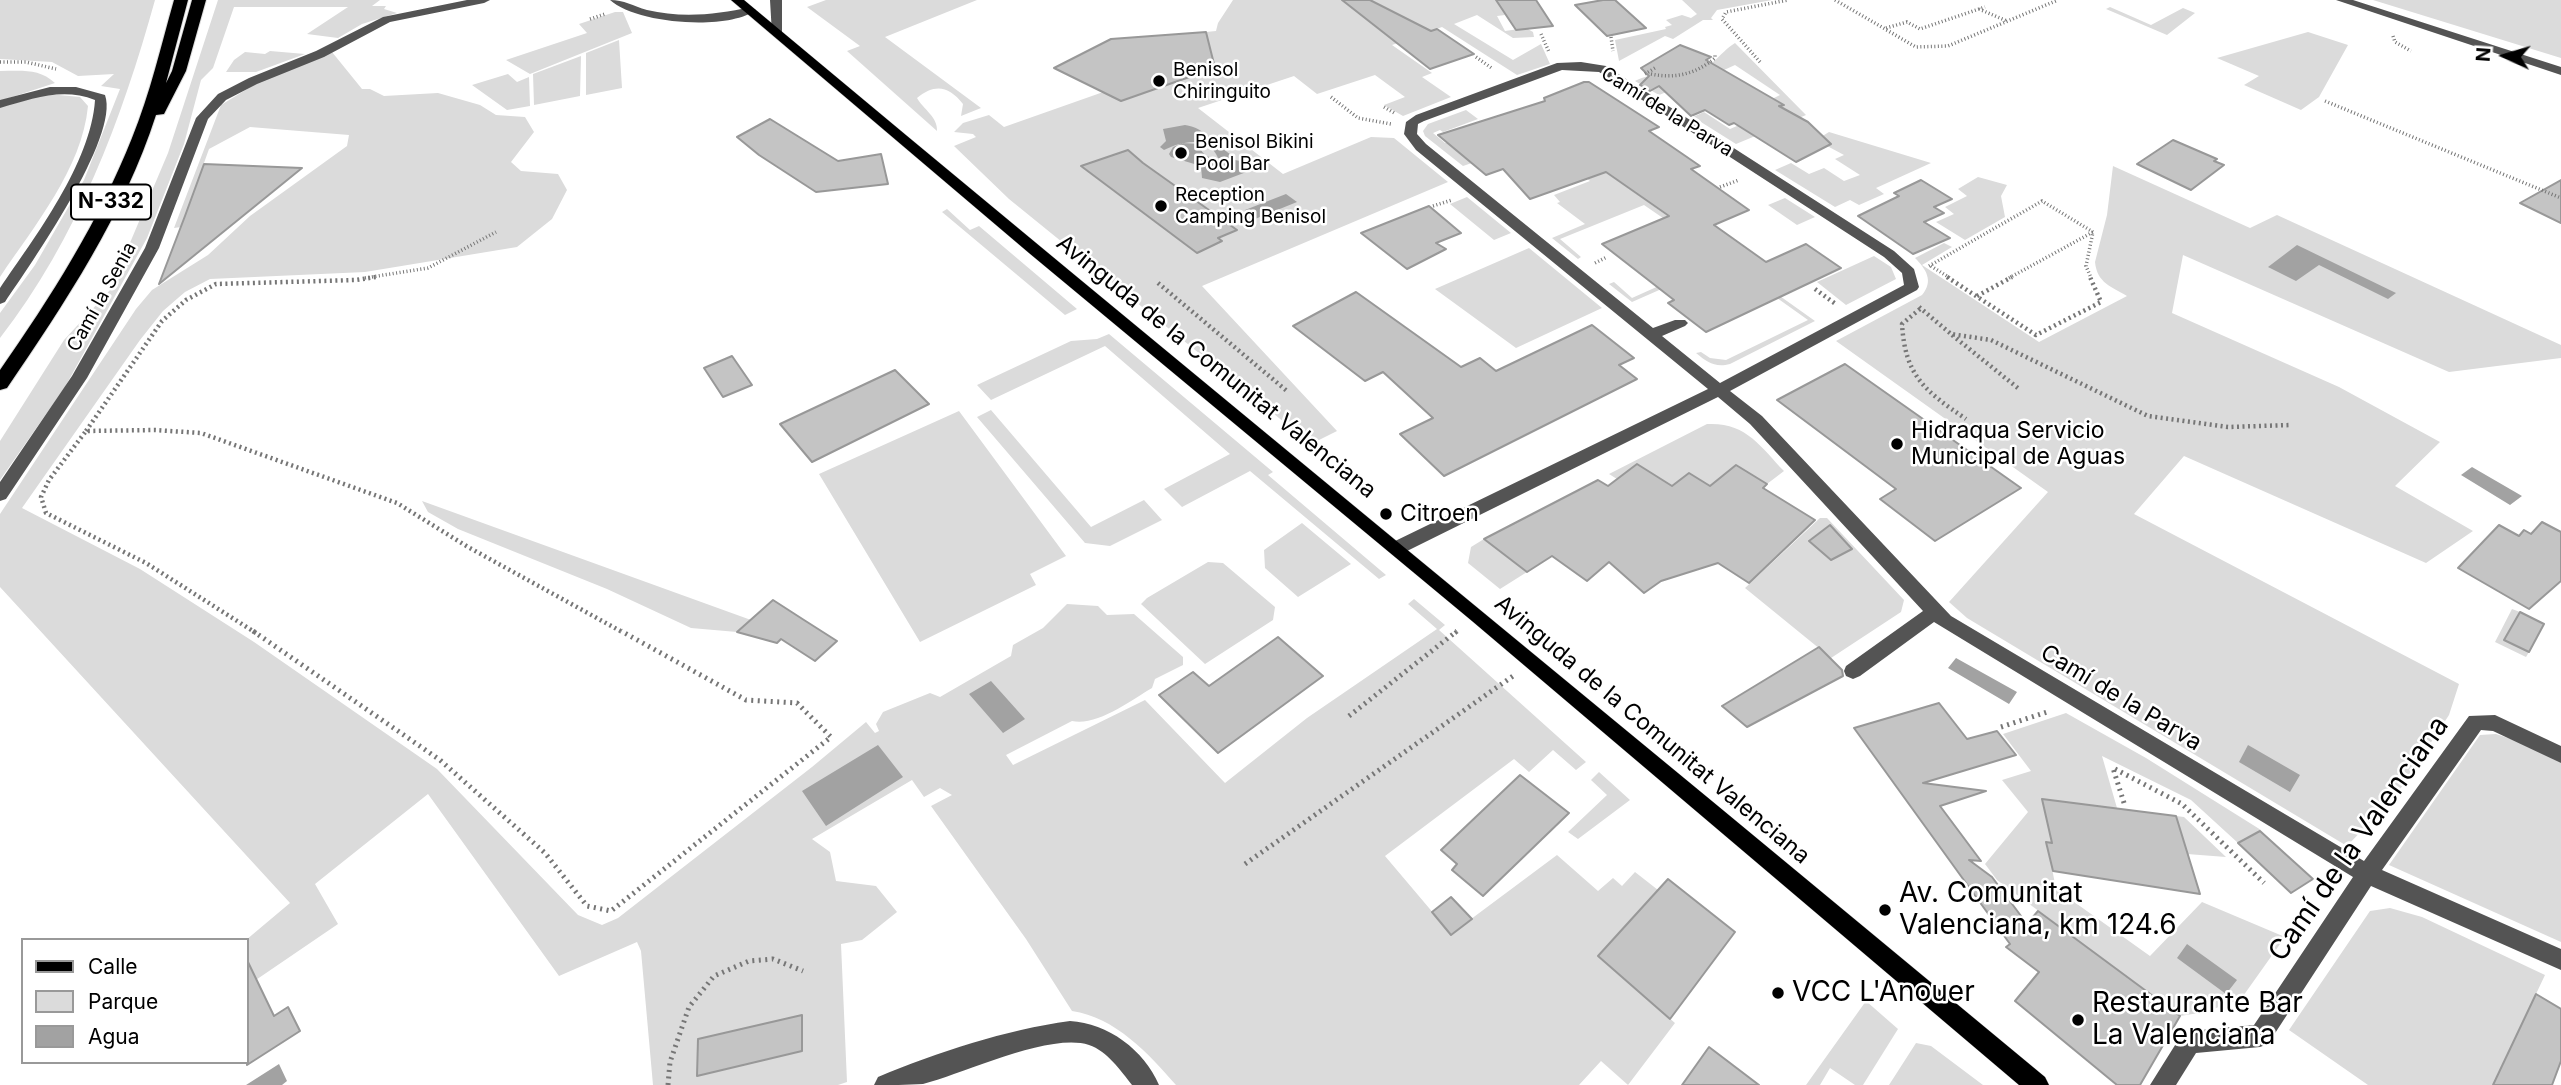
<!DOCTYPE html>
<html>
<head>
<meta charset="utf-8">
<style>
	body { margin:0 }
	#map { position:relative; width:2561px; height:1085px; overflow:hidden; background:#fff; font-family:Inter,sans-serif }
	canvas { display:block }
	.legend { position:absolute; left:21px; top:938px; width:228px; height:126px; box-sizing:border-box; background:#fff; border:2px solid #999; margin:0; padding:9px 12px; list-style:none; font-size:21px; color:#000 }
	.legend li { display:flex; align-items:center; gap:14px; height:35px }
	.legend b { width:35px; border:2px solid #999 }
	.north { position:absolute; left:2470px; top:21px; width:70px; height:70px; -webkit-text-stroke:5px #fff; paint-order:stroke; rotate:274deg; font-size:19px; font-weight:700; line-height:28px; text-align:center; color:#000 }
	.north::after { content:''; display:block; margin:auto; width:24px; height:32px; background:#000; clip-path:polygon(50% 0,100% 100%,50% 72%,0 100%) }
</style>
</head>
<body>
<div id="map">
<canvas width="2561" height="1085"></canvas>
<ul class="legend">
<li><b style="height:9px;background:#000"></b>Calle</li>
<li><b style="height:19px;background:#dbdbdb"></b>Parque</li>
<li><b style="height:19px;background:#a2a2a2"></b>Agua</li>
</ul>
<div class="north">N</div>
</div>
<script>
const context = document.querySelector('canvas').getContext('2d');
context.lineJoin = 'round';
function paint(path, color) { context.fillStyle = color; context.fill(path, 'evenodd'); }
function stroke(path, color, width, dash) { context.strokeStyle = color; context.lineWidth = width; context.lineCap = dash ? 'butt' : 'round'; context.setLineDash(dash || []); context.stroke(path); }
function label(font, color, halo, rows, align = 'center') {
  context.font = font + ' Inter,sans-serif'; context.lineWidth = 5; context.setLineDash([]); context.textBaseline = 'middle'; context.strokeStyle = halo; context.fillStyle = color; for (const [text, x, y, turn = 0] of rows) {
    context.save(); context.translate(x, y); context.rotate((+turn || 0) * Math.PI / 180); context.textAlign = isNaN(turn) ? turn : align; if (halo) context.strokeText(text, 0, 0); context.fillText(text, 0, 0); context.restore();
  }
}
paint(new Path2D(`
	M0,0H155C122,119 77,239 0,338V313L35,265L84,180L120,89L101,86L114,74L78,76L52,62L0,59Z
	M218,0H380L372,6H386L384,9L397,13L362,24L338,38L307,34L348,7H234L213,68L201,80L184,144L147,238L65,387L0,480V441L64,340L110,290L168,153Z
	M826,0H977L885,37L981,108L961,116L963,104C949,86 935,83 917,98C923,109 938,117 937,131L847,51L860,46L807,7Z
	M1233,0H1507L1497,1L1505,15L1497,16L1505,31L1526,28L1533,32L1534,37L1513,38L1477,15L1454,24L1513,60L1541,44L1550,64L1517,75L1442,27L1392,45L1432,73L1422,77L1451,97L1403,116L1384,105L1405,97L1375,75L1317,94L1294,76L1198,108L1283,174L1371,137L1394,138L1448,182L1202,286L1337,431L1311,444L1009,199L954,146L976,137L973,134L954,132L963,123L989,115L1004,127L1211,54L1206,32L1216,31L1218,23Z
	M1682,0H1772L1717,10L1711,18L1713,20H1703L1673,39L1665,36L1619,61L1615,40L1666,29L1665,27L1672,25L1666,20L1682,15L1691,18L1697,14Z
	M2373,0H2561V58Z
	M2110,7L2151,25L2183,8L2195,13L2167,35L2106,9Z
	M615,12H623L632,33L530,74L506,60L587,33L579,24Z
	M2308,32L2348,45L2319,97L2301,110L2244,85L2259,76L2217,58Z
	M619,40L622,88L586,95V53Z
	M1735,43L1806,115L1736,144L1693,117L1704,112L1730,129L1760,116L1758,106L1780,95L1735,65L1724,70L1732,75L1688,93L1679,87L1659,95L1635,81C1657,69 1670,80 1690,75C1710,71 1719,53 1735,43Z
	M270,51L305,54L256,72H226L234,60L245,52L265,54Z
	M332,52L362,89H370L384,96L438,93L480,105L496,115L525,117L534,132L511,162L521,171L558,174L567,190L552,219L517,247L365,272L210,279L185,292L163,311L140,340L22,508L140,569L254,642L437,769L578,915L602,925L618,918L812,767L866,722L875,733L879,731L876,724L883,712L930,693L940,697L1011,656L1013,645L1043,628L1067,604L1098,606L1107,615L1134,614L1183,657V665L1155,679L1152,688C1130,701 1098,726 1072,721L1006,755L1013,765L1145,700L1225,783L1307,718L1437,629L1408,604L1414,599L1445,625L1439,630L1586,762L1576,770L1553,750L1529,772L1514,759L1385,856L1451,934L1557,855L1598,891L1613,878L1622,886L1635,872L1658,890L1598,956L1675,1023L1628,1085L1601,1061L1579,1085H1176C1149,1054 1115,1017 1072,1011L1026,939L931,806L952,795L940,788L924,797L912,780L812,839L830,852L836,881L876,886L897,912L862,940L841,944L847,1082L838,1085H653L641,951L637,942L559,976L428,794L315,884L338,924L247,986L246,940L290,903L0,587V514L136,309L152,290L208,255L250,216L347,146L349,135L250,127L209,149L181,227L174,228L221,105L257,83Z
	M581,56L580,96L534,105L533,74Z
	M0,71C21,71 39,68 55,83L0,101Z
	M508,74L517,82L529,77L530,106L507,110L472,85Z
	M48,94L80,97L88,106C82,169 34,226 0,277V107Z
	M1466,110L1478,119L1443,132L1440,130L1433,133L1445,143L1519,147L1463,166L1425,136L1423,131L1428,124Z
	M1829,132L1931,163L1876,188L1884,194L1859,205L1850,200L1835,207L1775,170L1791,163L1809,174L1824,168L1844,181L1860,175L1835,159L1844,155L1816,140Z
	M1586,158L1815,321L1730,364C1715,368 1707,362 1696,353L1701,352L1710,358L1726,360L1808,320L1725,261L1632,302L1609,284L1614,282L1632,298L1721,258L1644,205L1560,239L1581,257L1578,259L1552,238L1585,224L1557,203L1560,202L1554,195L1590,181L1568,165Z
	M2113,166L2250,228L2277,215L2561,345V358L2449,372L2183,255L2172,313L2339,387L2440,442L2395,486L2473,531L2426,563L2184,456L2134,514L2459,684L2449,715L2397,794L2347,846L1967,618L1949,602L2048,492L1836,341L1922,295C1934,281 1926,269 1915,258L1944,243L1952,247L1922,265L2039,342L2127,296C2112,287 2097,283 2095,262L2107,215Z
	M1978,177L2007,185L2001,196L2005,217L1965,240L1936,222L1954,214L1945,207L1967,196L1958,189Z
	M1467,197L1511,233L1494,240L1450,204Z
	M1785,198L1815,217L1797,225L1768,205Z
	M947,209L970,230L979,226L1077,309L1065,315L942,212Z
	M1529,248L1602,308L1516,348L1435,289Z
	M1874,256L1891,267L1896,279L1846,305L1817,282Z
	M1109,334L1273,472L1268,475L1386,575L1379,579L1250,471L1182,507L1164,489L1230,454L1105,346L991,400L977,385L1071,341L1097,339Z
	M991,410L1091,527L1144,500L1162,520L1110,546L1085,543L977,417Z
	M959,411L1066,556L1030,574L1036,585L920,642L819,474Z
	M1707,424C1746,422 1760,446 1784,471L1767,484L1736,465L1710,486L1689,473L1672,486L1637,464L1617,479L1609,474Z
	M422,501L751,620L737,632L691,628L607,589L458,529L428,512Z
	M1820,518H1827L1904,600L1901,612L1831,658L1745,588Z
	M1302,523L1351,564L1298,597L1265,568L1264,550Z
	M1484,539L1527,572L1500,589L1468,563L1471,547Z
	M1208,562L1223,563L1275,607L1273,620L1205,664L1141,604L1147,598Z
	M2512,609L2520,612L2504,640L2529,652L2526,657L2495,642Z
	M2066,713L2146,758L2261,830L2238,843L2191,800L2102,756L2117,808L2042,799L2052,843H2047L2056,889L2150,956L2202,902L2285,937L2241,999L2205,1012L2180,1016L1997,880L1985,864L2028,812L2002,780L2031,771L2003,734Z
	M2496,734L2520,742L2561,763V942L2389,865L2480,735Z
	M1599,772L1630,800L1578,839L1568,832L1607,795L1591,780Z
	M2176,816L2184,817L2226,857L2187,854Z
	M2390,908L2422,917L2545,975L2493,1085H2368L2289,1030L2370,911Z
	M1866,1001L1898,1029L1863,1085H1855L1830,1068L1820,1085H1806Z
	M1916,1043L1931,1046L1983,1085H1889Z`), '#dbdbdb');
paint(new Path2D(`
	M1185,125C1206,128 1217,146 1234,157L1230,159L1240,161L1249,171L1220,182L1202,178L1201,166L1171,157L1169,154L1173,147L1183,143L1199,144C1202,159 1216,160 1229,159L1218,158C1209,135 1182,141 1164,150L1160,147L1166,141L1163,129Z
	M1286,194L1297,202L1255,219L1245,210Z
	M2297,245L2396,293L2388,299L2319,265L2296,281L2268,267Z
	M2472,467L2522,496L2510,505L2461,475Z
	M1956,658L2017,692L2009,704L1948,668Z
	M991,681L1025,719L1003,733L969,694Z
	M878,745L903,777L826,826L802,791Z
	M2248,745L2300,775L2290,792L2239,762Z
	M2187,944L2237,980L2226,994L2177,958Z
	M279,1064L287,1081L282,1085H246Z`), '#a2a2a2');
const building = new Path2D(`
	M1342,0H1370L1431,31L1437,29L1474,54L1430,69Z
	M1496,0H1536L1553,26L1516,30Z
	M1603,0H1615L1646,28L1607,36L1575,5Z
	M1206,32L1215,68L1121,101L1054,68L1111,39Z
	M1680,45L1711,57L1706,60L1784,105L1779,106L1808,122L1831,144L1796,162L1734,123L1729,125L1705,110L1691,116L1659,86L1650,91L1640,85L1649,76L1641,68Z
	M1584,82H1589L1659,127L1649,131L1700,166L1691,169L1749,210L1714,225L1766,262L1806,244L1841,268L1706,332L1668,303L1674,300L1602,244L1669,216L1606,172L1530,199L1503,169L1486,175L1438,135L1545,101L1544,98Z
	M770,119L838,161L881,154L888,184L816,192L759,155L737,137Z
	M2173,140L2217,159L2214,161L2224,165L2191,190L2137,164Z
	M1128,150L1143,163L1237,230L1218,238L1222,241L1197,253L1081,166Z
	M204,164L302,168L159,284L185,216Z
	M1921,180L1952,199L1934,207L1944,213L1924,222L1950,238L1913,254L1858,216L1899,196L1894,193Z
	M2561,180V223L2520,203Z
	M1429,206L1461,233L1436,243L1446,249L1407,269L1361,233Z
	M1356,292L1461,367L1480,358L1496,371L1592,325L1634,358L1619,365L1637,379L1444,476L1400,434L1433,418L1383,372L1365,381L1293,326Z
	M732,356L752,385L723,397L704,368Z
	M1845,364L2021,488L1935,541L1880,499L1896,489L1777,400Z
	M895,370L929,404L812,462L780,424Z
	M1637,464L1672,486L1689,473L1710,486L1736,465L1767,484L1763,488L1815,520L1749,583L1718,563L1661,581L1644,593L1609,562L1587,581L1552,556L1527,572L1484,539L1598,480L1608,486Z
	M2542,522L2561,532V581L2529,609L2458,568L2499,525L2519,536L2524,530L2531,534Z
	M1830,525L1852,549L1831,560L1809,541Z
	M773,600L804,620L837,641L815,661L781,639L777,643L737,632Z
	M2520,612L2544,624L2529,652L2504,640Z
	M1278,637L1323,676L1218,753L1159,695L1193,672L1209,686Z
	M1819,647L1842,670L1843,676L1747,727L1722,706Z
	M1939,703L1967,739L1997,731L2016,755L1923,783L1986,791L1940,806L1981,861L1969,860L1992,877L2027,924L2038,911L2180,1016L2140,1085H2117L2015,1001L2039,972L2006,947L2010,944L1854,728Z
	M1520,775L1569,813L1483,896L1452,870L1457,864L1441,850Z
	M2042,799L2176,816L2200,894L2053,871L2046,842L2052,843Z
	M2260,831L2313,879L2291,893L2238,843Z
	M1668,879L1735,932L1670,1019L1598,956Z
	M1451,897L1472,919L1451,935L1432,912Z
	M247,960L274,1016L288,1007L300,1031L247,1065Z
	M2536,994L2561,1009V1061L2552,1085H2493Z
	M802,1015V1051L697,1076L698,1039Z
	M1709,1047L1759,1085H1682Z`);
paint(building, '#c4c4c4');
stroke(building, '#989898', 2);
const major = new Path2D(`
	M731,0H744C1176,361 1612,717 2045,1077L2049,1085H2019L1472,621L1029,253Z`);
const highway = new Path2D(`
	M174,0H188L166,83L172,71L192,0H206L186,71L164,114L156,115C124,214 65,303 7,388L0,390V370C51,297 99,221 132,138C150,94 161,46 174,0Z`);
stroke(major, '#dbdbdb', 1);
stroke(highway, '#dbdbdb', 2);
stroke(new Path2D(`
	M1835,0L1916,47L1948,46L2058,0
	M1979,9L2007,21
	M590,19L605,14
	M1886,28L1907,22L1920,29L1985,7
	M1541,34L1549,52
	M2393,36L2395,42L2411,51
	M1611,37L1613,51
	M1476,57L1493,69
	M0,62H26L56,69
	M1760,62L1722,19L1726,12L1788,0
	M1645,74L1655,68
	M1651,74C1675,79 1696,74 1715,58V53
	M1331,97L1358,118L1391,124
	M2325,101L2561,198
	M1384,107L1396,114
	M1720,187L1739,180
	M1433,206L1452,200
	M1595,263L1607,257
	M1929,266L2042,201L2093,232L2086,266L2091,278
	M1931,266L1950,278
	M365,278L428,268L496,232
	M2009,278L2093,232`), '#767676', 3.5, [1, 2.5]);
stroke(new Path2D(`
	M1947,277L2036,335L2101,302L2090,277
	M1158,283L1287,391
	M1815,289L1837,305
	M1977,296L2012,277
	M1919,307L1951,334L1991,340L2148,416L2228,427L2291,425
	M1920,309L1902,324C1905,376 1925,391 1966,419
	M1952,335L2019,389
	M86,431L162,321L186,300L216,284L356,280L376,277
	M256,633L146,563L46,513L41,497L49,480L86,431L154,430L201,433L397,503L468,547L624,633
	M1455,633L1459,630`), '#767676', 4.5, [2, 3.5]);
stroke(new Path2D(`
	M253,631L440,760L545,853L587,906L611,911L831,737L797,703L746,700L621,631
	M1349,716L1457,631
	M2001,727L2050,711
	M2124,803L2113,768L2182,804L2264,883
	M1245,864L1513,676
	M668,1085L670,1062L689,1007L714,976L749,961L773,959L803,971`), '#767676', 5, [2, 4.5]);
paint(new Path2D(`
	M467,0H490L484,3L390,22L324,57L257,84L226,100L208,119L159,248L87,378L6,499L0,501V482L72,376L145,248L196,118L218,94L249,78L316,51L383,17Z
	M610,0C624,0 633,6 647,10C680,18 717,15 750,7L756,10C728,31 636,24 610,0Z
	M770,0H782V36L772,34Z
	M2336,0H2353L2561,67V75Z
	M1581,62L1606,66L1894,251L1914,269L1919,287L1917,290L1730,391L1762,416L1951,616L2364,861L2469,716L2495,715L2561,746V763L2493,731L2481,730L2382,870L2561,949V970L2371,886L2268,1044L2260,1047L2196,1053L2176,1085H2150L2182,1034L2190,1031L2254,1025L2353,877L1934,622L1860,676L1853,679L1846,676L1844,671L1846,666L1923,611L1750,424L1718,397L1403,553H1391L1388,548L1391,543L1708,389L1416,150L1404,134L1406,122L1416,115L1557,63ZM1562,70L1599,72L1884,257L1902,273L1904,285L1720,383L1662,336L1685,326L1688,323L1685,320H1675L1653,328L1426,144L1417,134L1418,124L1424,121Z
	M50,87H76L105,95C120,137 30,265 5,302L0,304V288C35,237 91,163 95,100C62,87 32,99 0,108V100Z
	M1070,1021C1108,1023 1144,1050 1159,1085H1132C1121,1071 1107,1051 1089,1045C1050,1032 963,1074 923,1084C908,1085 889,1085 874,1085L878,1077C938,1052 1005,1030 1070,1021Z`), '#545454');
paint(major, '#000');
paint(highway, '#000');
for (const [x, y, r, color] of [
	[1159,81,7,"#000"],
	[1181,153,7,"#000"],
	[1161,206,7,"#000"],
	[1897,444,7,"#000"],
	[1386,514,7,"#000"],
	[1885,910,7,"#000"],
	[1778,993,7,"#000"],
	[2078,1020,7,"#000"]
]) { const dot = new Path2D(); dot.arc(x, y, r, 0, 2 * Math.PI); context.fillStyle = color; context.fill(dot); stroke(dot, '#fff', 2.5); }
label('19px', '#000', '#fff', [
	["Benisol",1173,70],
	["Chiringuito",1173,92],
	["Benisol Bikini",1195,142],
	["Pool Bar",1195,164],
	["Reception",1175,195],
	["Camping Benisol",1175,217]
], 'left');
label('19px', '#000', '#fff', [
	["Camí de la Parva",1667,112,32],
	["Camí la Senia",102,297,-61]
]);
for (const [x, y, w] of [
	[111,202,80]
]) { const box = new Path2D(); box.roundRect(x - w / 2, y - 17.5, w, 35, 5); context.fillStyle = '#fff'; context.fill(box); stroke(box, '#000', 2); }
label('bold 21px', '#000', null, [
	["N-332",111,202]
]);
label('23px', '#000', '#fff', [
	["Avinguda de la Comunitat Valenciana",1216,367,39],
	["Camí de la Parva",2121,698,31],
	["Avinguda de la Comunitat Valenciana",1652,730,40]
]);
label('23px', '#000', '#fff', [
	["Hidraqua Servicio",1911,431],
	["Municipal de Aguas",1911,457],
	["Citroen",1400,514]
], 'left');
label('28px', '#000', '#fff', [
	["Camí de la Valenciana",2359,839,-55]
]);
label('28px', '#000', '#fff', [
	["Av. Comunitat",1899,894],
	["Valenciana, km 124.6",1899,926],
	["VCC L'Anouer",1792,993],
	["Restaurante Bar",2092,1004],
	["La Valenciana",2092,1036]
], 'left');
</script>
</body>
</html>
